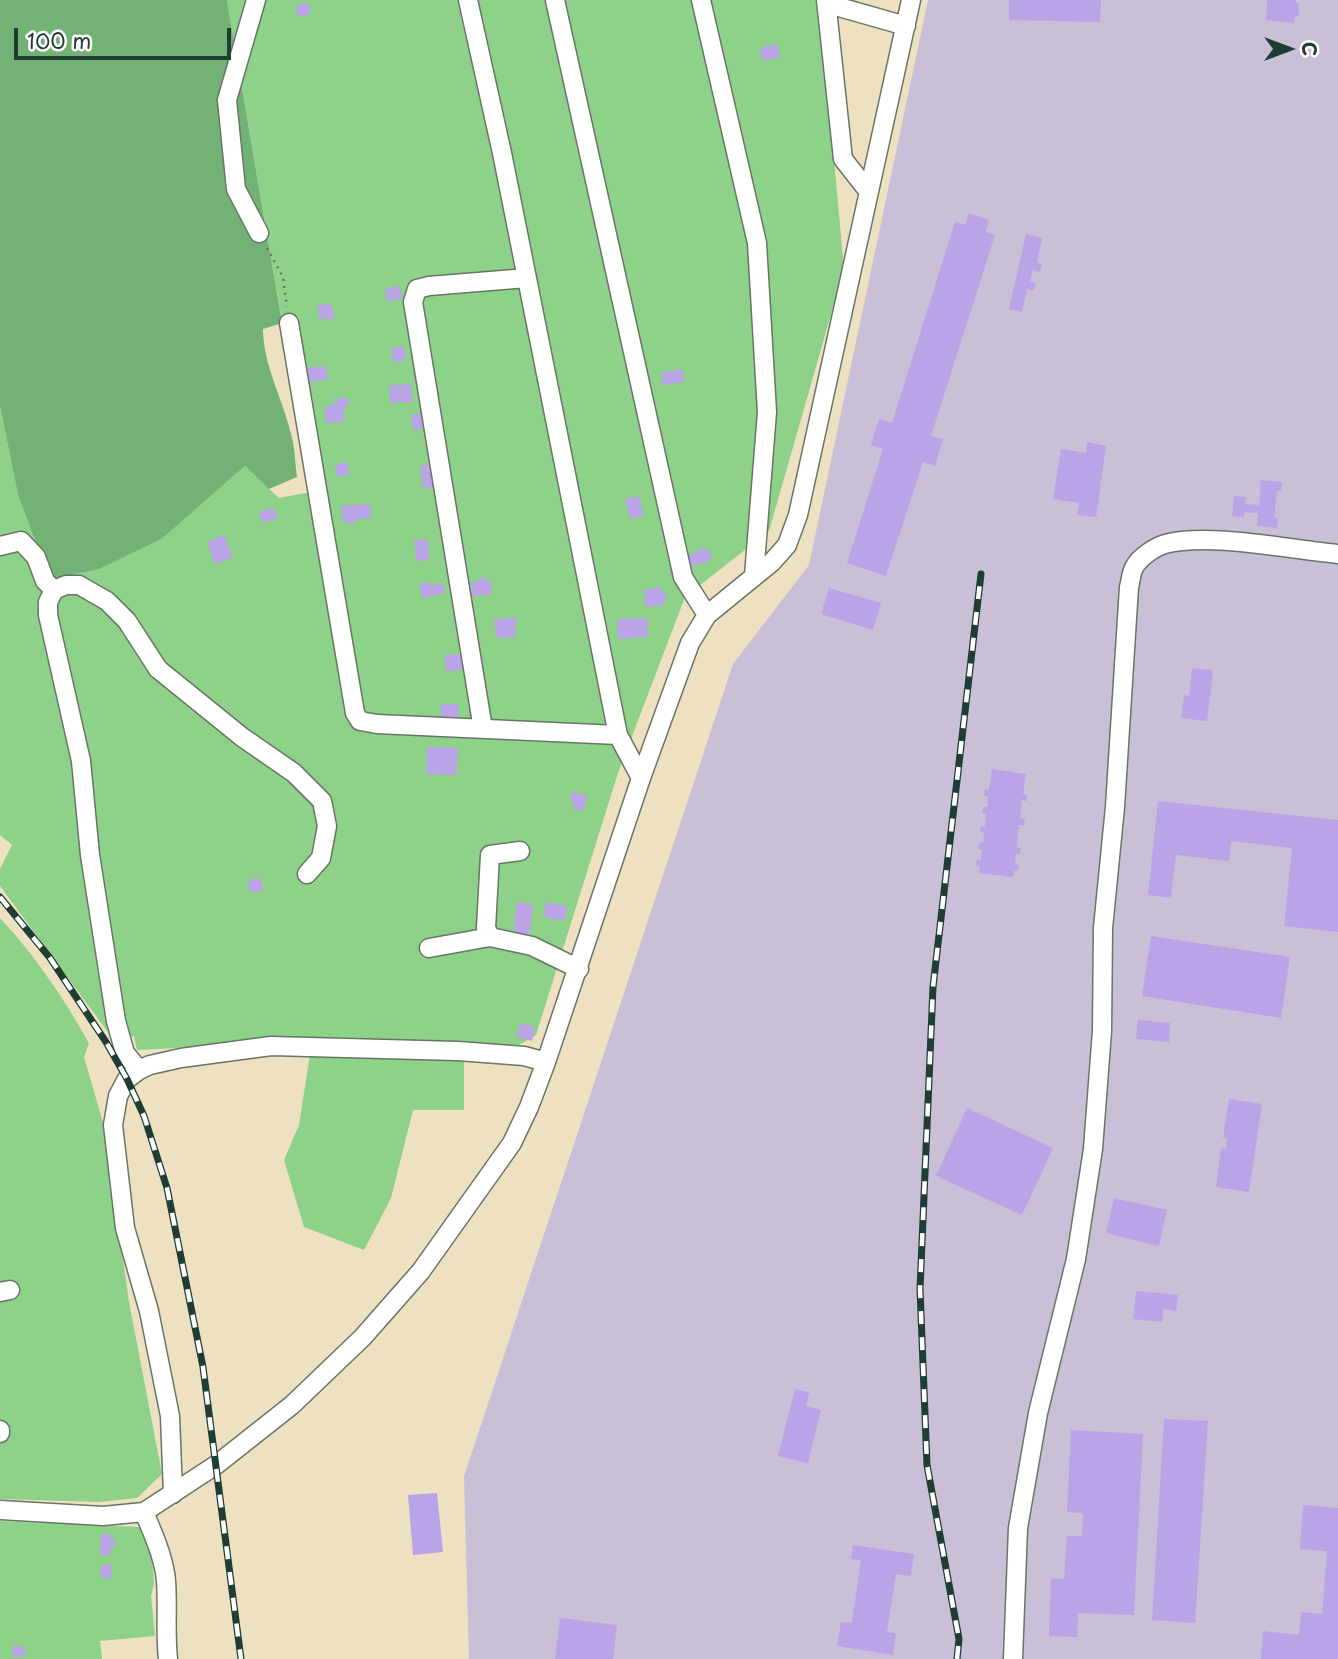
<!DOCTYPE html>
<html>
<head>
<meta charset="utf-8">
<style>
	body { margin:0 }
	#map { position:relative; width:1338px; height:1659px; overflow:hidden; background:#ede1c1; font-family:"Playpen Sans",sans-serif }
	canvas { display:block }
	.north { position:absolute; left:1254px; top:14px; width:70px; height:70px; -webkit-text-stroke:5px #fff; paint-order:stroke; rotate:90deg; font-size:19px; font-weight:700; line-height:28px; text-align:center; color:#1f3d34 }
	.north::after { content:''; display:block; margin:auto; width:24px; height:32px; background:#1f3d34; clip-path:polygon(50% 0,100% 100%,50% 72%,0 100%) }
	.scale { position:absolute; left:14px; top:28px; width:217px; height:32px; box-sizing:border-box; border:4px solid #1f3d34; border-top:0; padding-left:9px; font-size:21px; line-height:24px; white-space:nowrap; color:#1f3d34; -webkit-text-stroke:5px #fff; paint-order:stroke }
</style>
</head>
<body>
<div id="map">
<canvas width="1338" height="1659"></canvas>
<div class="north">С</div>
<div class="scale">100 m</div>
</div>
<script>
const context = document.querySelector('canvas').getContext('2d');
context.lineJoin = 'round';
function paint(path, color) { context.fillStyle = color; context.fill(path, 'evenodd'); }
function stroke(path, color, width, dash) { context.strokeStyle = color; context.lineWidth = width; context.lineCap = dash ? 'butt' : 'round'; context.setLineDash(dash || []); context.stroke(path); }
paint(new Path2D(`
	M928,0H1338V1659H469L464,1476L733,664L809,565Z`), '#c9bfd7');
paint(new Path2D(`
	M227,0H816L825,60L844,269L769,531L685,597L618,773L536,1035L519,1045H464V1110H413L391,1198L364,1250L304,1227L284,1160L299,1125L312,1041L137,1050L134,1036L113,1039L0,886V869L12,845L0,835V406L18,495L163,538L245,466L279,498L311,492Z
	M0,918C35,955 64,999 89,1043L84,1057L104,1126L129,1302L162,1474L137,1498L99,1502L0,1499Z
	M0,1521L141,1527L151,1547L154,1583L151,1596L155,1636L100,1641L102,1659H0Z`), '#8ed189');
paint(new Path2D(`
	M0,0H227L282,323L263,329C263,365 283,399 291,434C295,447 295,463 297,477L269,489L245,466L163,538L99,569L50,579L18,495L0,406Z`), '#72b375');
paint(new Path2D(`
	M1009,0H1101L1100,22L1009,20Z
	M1267,0H1296V3H1299L1298,17L1295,16L1294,23L1266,20Z
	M310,3V15L297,16V4Z
	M777,44L780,57L763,61L760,48Z
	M969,213L989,220L986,232L995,235L931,436L943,439L935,466L923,462L886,576L847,563L883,449L871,445L879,419L892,423L955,222L965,225Z
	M1026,234L1042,238L1037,263L1042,264L1040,272L1033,270L1030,281L1036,283L1034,290L1027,289L1022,312L1009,309Z
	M400,286L402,299L387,301L385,288Z
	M331,304L335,319H319L318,305Z
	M404,346L406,360L393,362L391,348Z
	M326,366L327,380L309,382L307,368Z
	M682,369L684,382L663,385L662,372Z
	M411,384L412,402L390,403V385Z
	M348,398L349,406H344V422L326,423L325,406L334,405V399Z
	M424,413L426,428L413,430L411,415Z
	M1087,442L1106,446L1096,517L1077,515L1079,503L1053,499L1061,449L1086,453Z
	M348,463L349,475L336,476L335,464Z
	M432,464L436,487L423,489L420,466Z
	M1261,480L1282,482L1281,491H1277L1274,518H1278L1277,528L1257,526L1258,513L1245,512L1244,517L1232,516L1234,496L1246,497L1245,504L1259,505Z
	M639,496L643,516L630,519L625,499Z
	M363,504L370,505L371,518L354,520L355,524L349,525V521L343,522L341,506Z
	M274,508L278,518L263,523L259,512Z
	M224,535L233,557L215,564L207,542Z
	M427,539L430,559L417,561L414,541Z
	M703,547L704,550L709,549L712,560L689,567L686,555L700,551V548Z
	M480,577H485V581L490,580L492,594L472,596L471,582L481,581Z
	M429,582L430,585L443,584L445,593L422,598L419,584Z
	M661,587L662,593L666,592L667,599H663L664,605L646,607L644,590Z
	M829,588L881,603L873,630L821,614Z
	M518,618V622H515L516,637L497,638L494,619Z
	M647,618L648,637L618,639L617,619Z
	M462,654L463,670L446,671L445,655Z
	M1192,668L1213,670L1207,721L1181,718L1184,695L1189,696Z
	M441,704H458V717H441Z
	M427,747L458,748L456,775L426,774Z
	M992,769L1026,774L1023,794L1027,795V801L1022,800L1020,818L1025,819L1024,825H1019L1017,847L1021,848L1020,854H1016L1015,864L1019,865L1018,871H1014L1013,877L979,873L980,866H976L977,860H981L982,850L978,849L979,843H983L984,832H980L981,826H985L986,814L982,813L983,807H987L988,796H984L985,789L989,790Z
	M572,792L587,795L583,811L572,809L574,801L570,800Z
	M1158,801L1338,820V932L1284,926L1292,848L1231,841L1229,861L1176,855L1171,898L1148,895Z
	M249,879H262V892L249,891Z
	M517,902L533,904L529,937L513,934Z
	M546,902L567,906L565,920H550V917L543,916Z
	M1151,936L1290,957L1281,1018L1142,996Z
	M1138,1020L1170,1023L1169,1042L1136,1039Z
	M520,1023L535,1027L532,1041L517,1037Z
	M1229,1099L1262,1104L1249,1192L1216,1187L1221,1148L1226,1149L1227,1138H1223Z
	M967,1108L1053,1148L1022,1215L936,1176Z
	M1114,1198L1167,1210L1159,1246L1106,1233Z
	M1136,1291L1178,1295L1176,1311L1163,1309L1162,1322L1133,1319Z
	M795,1389L809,1392L806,1406L821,1410L808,1463L778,1456Z
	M1164,1419L1208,1421L1195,1623L1152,1620Z
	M1071,1430L1143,1434L1134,1615L1078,1613L1077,1637L1049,1636L1051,1578L1064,1579L1067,1536H1082L1083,1513L1067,1512Z
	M437,1493L443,1552L413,1555L408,1495Z
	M1303,1505L1338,1508V1659H1261L1263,1631L1299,1635L1301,1612L1322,1614L1327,1551L1300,1549Z
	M101,1534H110V1538H115V1546H111V1555H100Z
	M853,1545L914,1554L911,1576L896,1574L887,1632L896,1633L893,1655L837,1646L841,1622L852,1623L861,1560L851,1559Z
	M101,1565H112L111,1578H101Z
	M560,1618L617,1625L613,1659H555Z
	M24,1646L25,1656L13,1658L12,1647Z`), '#bba3e7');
const minor = new Path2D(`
	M256,0L227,100L236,189L259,233
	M468,0L502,153L618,735
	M555,0L683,577L707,615
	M701,0L757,243L767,412L754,576
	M826,0L843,159L869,192
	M832,0L839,7L906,26
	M289,323L355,713L360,721L377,724L618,735L641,778
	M0,546L21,541L36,557L45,581L54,590
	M483,729L413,302L417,289L429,286L527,278
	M520,851L490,855L486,928L490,937L532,946L579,969
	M429,948L490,937
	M139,1070L125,1053L116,1021L90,855L81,761L48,615V602L54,590L66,585H79L107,601L127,621L158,669L242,737L294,773L322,801L327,826L321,858L307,874
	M0,1292L10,1290
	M0,1430V1433
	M173,1494L170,1416L149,1311L125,1228L113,1125L118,1096L127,1079L139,1070L150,1065L181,1058L271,1046L458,1051L524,1056L546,1062
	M0,1510L103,1516L144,1512L216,1465L292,1405L363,1337L421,1271L512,1143L529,1107L546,1062L641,778L690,643L707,615L772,562L787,545L798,515L911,0
	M144,1512C153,1534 164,1557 166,1581C168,1607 165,1633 168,1659
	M1013,1659L1018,1528L1038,1413L1076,1259L1093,1149L1102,1031L1103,928L1115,807L1129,587C1131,581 1131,571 1135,566C1140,557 1155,547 1165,544C1208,532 1292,550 1338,554`);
stroke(minor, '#677665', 21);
stroke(new Path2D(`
	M267,248L283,277L287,307`), '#677665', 2.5, [2, 5]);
stroke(minor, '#fff', 18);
const rail = new Path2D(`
	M0,897L50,958L106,1042L127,1079L144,1116L167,1188L203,1367L241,1659
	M957,1659L959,1639L927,1465L920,1289L933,987L981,574`);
stroke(rail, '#1f3d34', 7);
stroke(rail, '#fff', 4.5, [13]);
</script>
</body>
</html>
